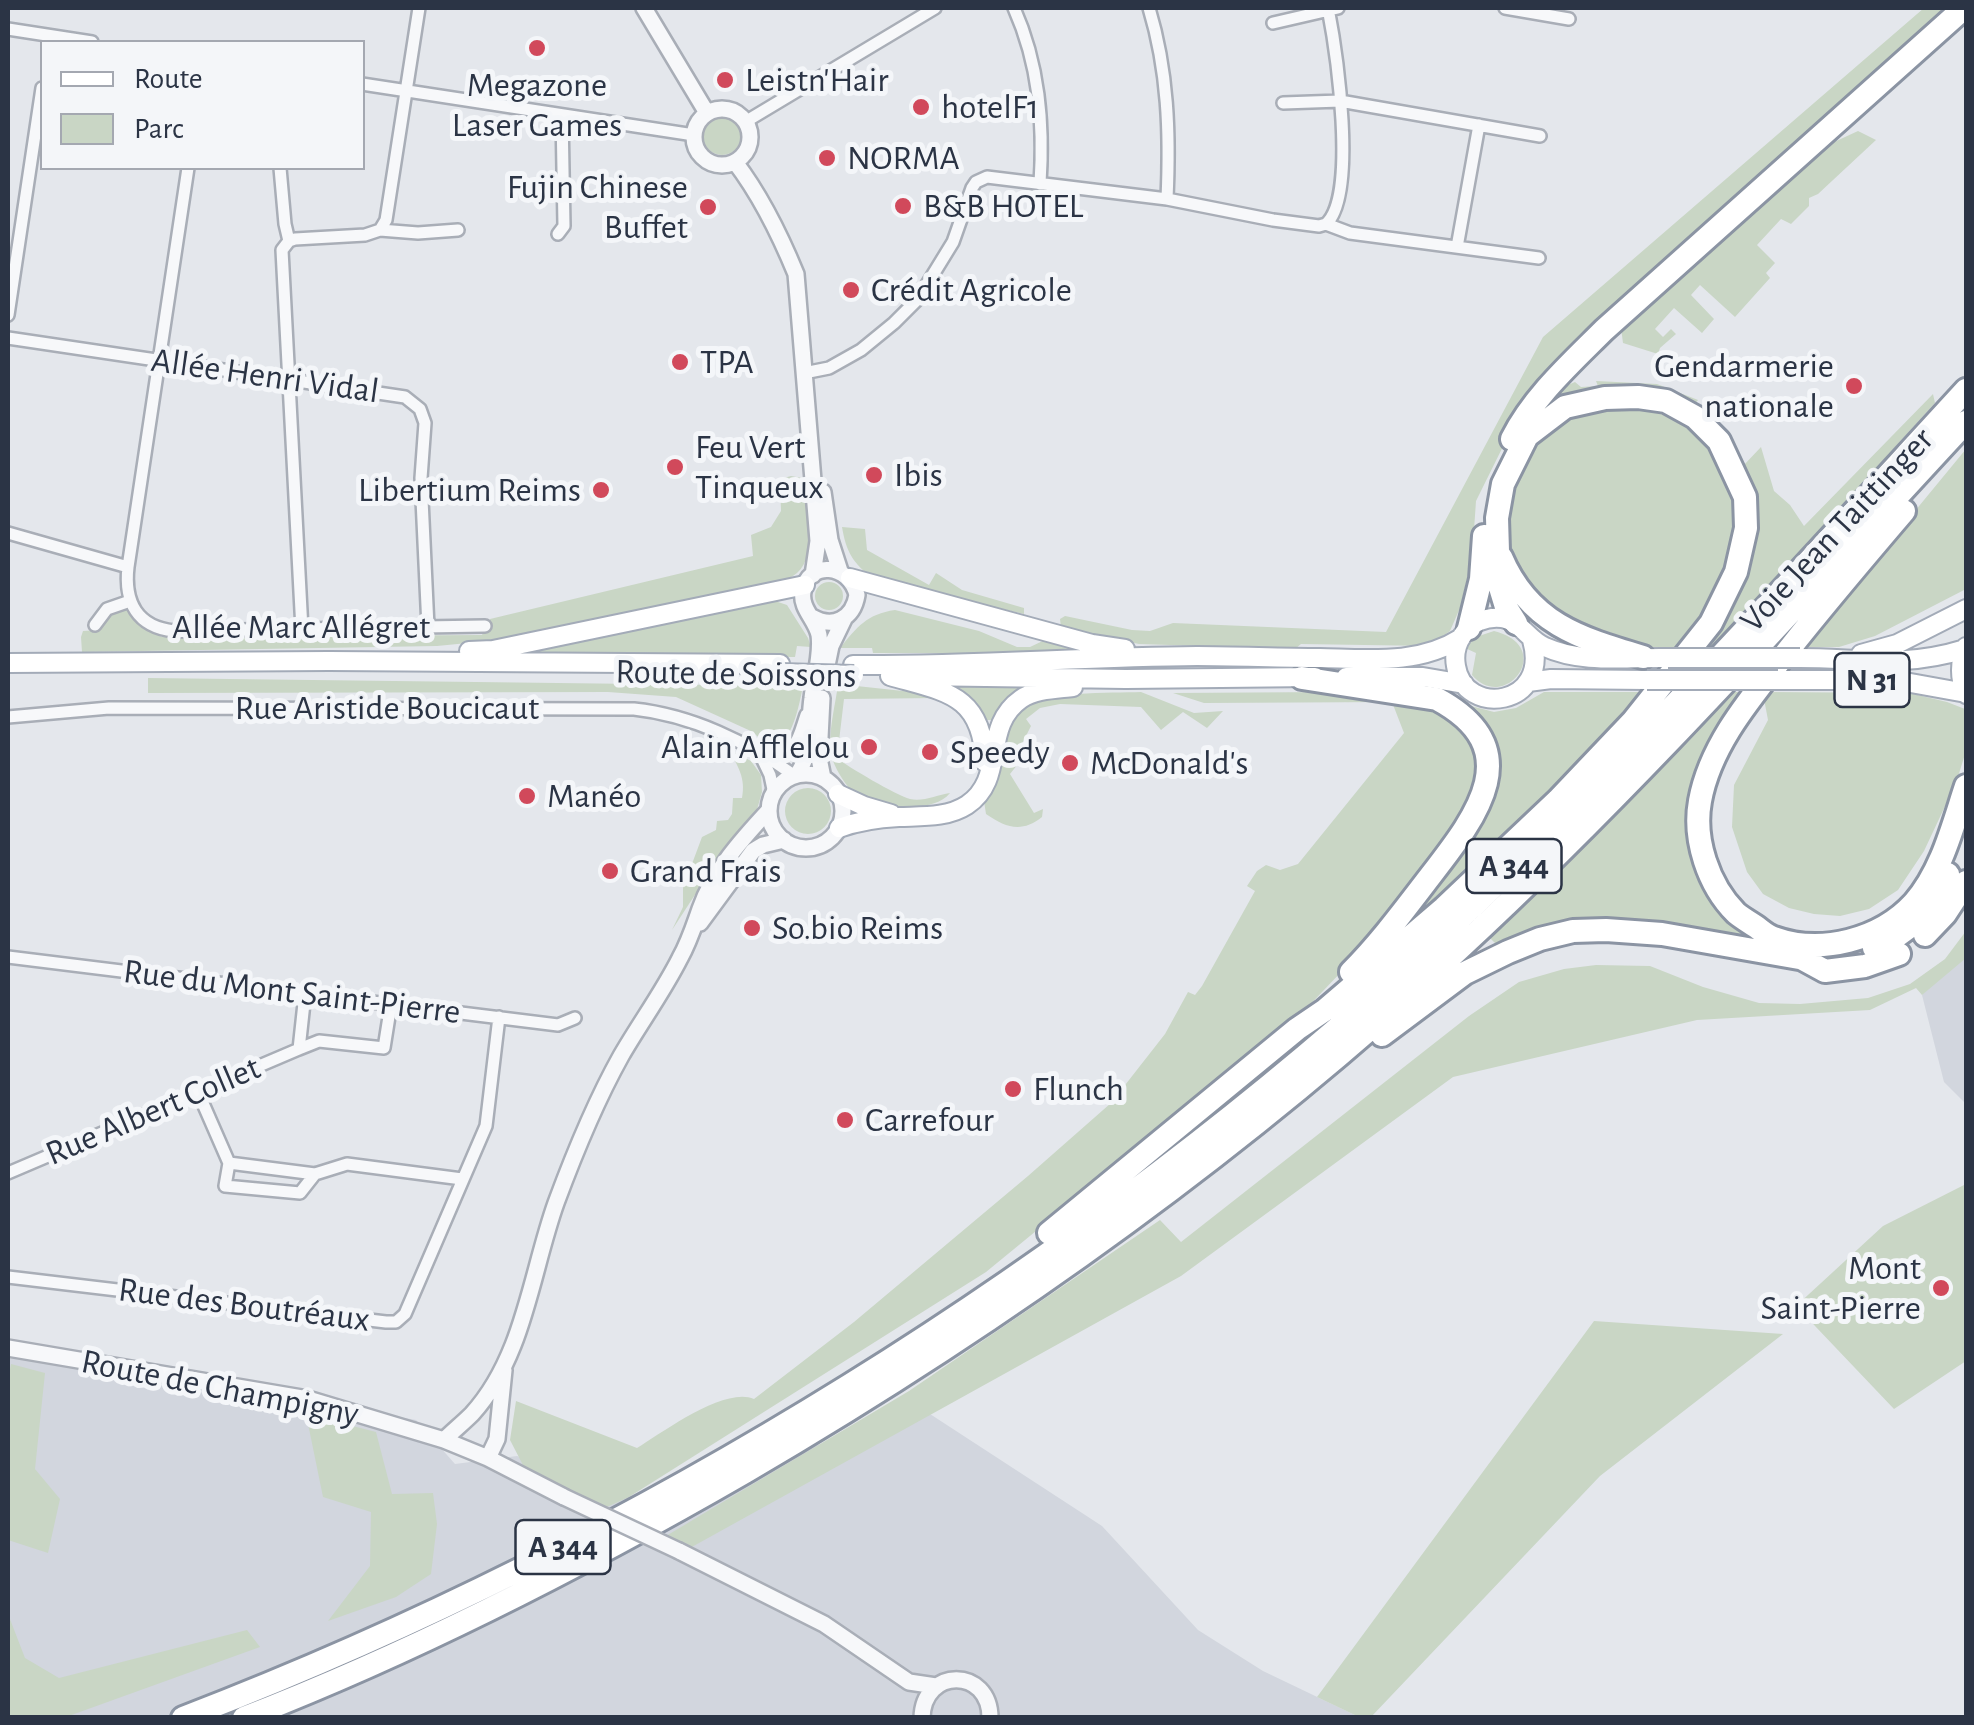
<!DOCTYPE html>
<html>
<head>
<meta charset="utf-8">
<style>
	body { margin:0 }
	#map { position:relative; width:1974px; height:1725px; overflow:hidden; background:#e4e7ec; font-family:"Alegreya Sans",sans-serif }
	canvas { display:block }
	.frame { position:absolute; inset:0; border:10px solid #2b3445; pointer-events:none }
	.legend { position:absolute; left:40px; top:40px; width:325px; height:130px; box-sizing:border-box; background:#f4f6f9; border:2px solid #a4a8b1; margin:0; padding:12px 18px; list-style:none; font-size:30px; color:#2b3445 }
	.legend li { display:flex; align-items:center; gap:20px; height:50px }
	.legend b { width:50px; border:2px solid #a4a8b1 }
</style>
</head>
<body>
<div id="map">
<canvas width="1974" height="1725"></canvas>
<div class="frame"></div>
<ul class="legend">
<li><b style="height:12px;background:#fff"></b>Route</li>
<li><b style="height:28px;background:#c9d6c5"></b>Parc</li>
</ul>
</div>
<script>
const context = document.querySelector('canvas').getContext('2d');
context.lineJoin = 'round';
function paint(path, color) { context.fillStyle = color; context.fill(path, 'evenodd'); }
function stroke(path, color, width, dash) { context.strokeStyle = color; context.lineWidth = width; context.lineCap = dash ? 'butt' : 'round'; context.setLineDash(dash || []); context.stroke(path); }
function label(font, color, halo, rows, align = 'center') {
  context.font = font + ' "Alegreya Sans",sans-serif'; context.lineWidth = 10; context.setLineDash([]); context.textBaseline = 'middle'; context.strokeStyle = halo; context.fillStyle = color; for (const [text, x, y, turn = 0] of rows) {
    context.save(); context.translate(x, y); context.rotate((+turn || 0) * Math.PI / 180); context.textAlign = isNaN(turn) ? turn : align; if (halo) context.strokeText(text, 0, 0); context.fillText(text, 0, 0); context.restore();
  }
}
paint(new Path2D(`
	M1966,941V1104L1944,1082L1922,995Z
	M8,1346L416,1420L455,1464L517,1456L629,1497L930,1414L1102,1526L1198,1630L1263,1671L1359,1717H8Z`), '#d2d6de');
paint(new Path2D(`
	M1924,8H1949L1561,354L1530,392L1476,501L1472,559L1460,608L1450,631L1429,646L1301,644L1295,649L1139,644L1061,627L1060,619L1065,616L1132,630L1150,631L1173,623L1386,632L1543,337Z
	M703 136a19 19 0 1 1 38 0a19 19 0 1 1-38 0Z
	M1858,131L1876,140L1818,194L1809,198V206L1791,224L1781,219L1757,245L1775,263L1766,273L1770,278L1735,317L1700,285L1691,295L1714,319L1702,333L1674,308L1655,329L1663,337L1671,329L1676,334L1660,348L1658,354L1623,343L1621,328L1802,161L1832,143Z
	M1596,381L1657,384L1698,400L1694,405C1659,390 1623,382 1585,393C1566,398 1546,414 1529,424L1553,391L1575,382L1581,387L1598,386Z
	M1933,394L1935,403L1713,647H1701L1733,593L1743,466L1761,447L1774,491L1790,505L1804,526Z
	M1593,405L1650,407L1675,416L1713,443L1736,505V526L1731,552L1713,603L1683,647H1648L1622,642L1572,621L1540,601L1523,579L1509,549L1505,509L1512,486L1534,441L1571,413Z
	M1966,449V589L1875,636L1839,647H1803Z
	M791,476L802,478C805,503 819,555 797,573C787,582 770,584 758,588L488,641L437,646L82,652L81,637L83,631L99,630C105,617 112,612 126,608L138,624L162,637L482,635L490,619L753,556L751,535L771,527L781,511L780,483L784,478Z
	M842,527L865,529L867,550L929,585L936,573L962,590L1024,608V614L873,578C853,564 846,551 842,527Z
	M815 596a14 14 0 1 1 28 0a14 14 0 1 1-28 0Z
	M769,599L787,605L808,638L811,647L797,646L795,657L492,655Z
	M895,610L979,631L1017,647H1030L1049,638L1081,648L1080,653H873L872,648H840C857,627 867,614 895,610Z
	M1494,631C1557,647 1505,714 1472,675L1476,653L1465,648L1470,639Z
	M148,678L803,686C798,710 788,770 753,732L676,697L608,692L148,693Z
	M947,682L1027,683L1013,694L997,720H984L969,698Z
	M838,684L940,695L954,702L970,724L950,703L938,698L844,699L837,758C848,767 896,795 910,799C923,802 937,795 950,793C933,815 875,807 855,793C846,787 837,771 833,761C825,744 836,703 838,684Z
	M1434,689L1451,694L1471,706L1494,712L1516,708L1544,692H1644L1599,744L1405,929L1402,924L1484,821L1495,788V766Z
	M1141,692L1194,713L1223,711L1207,728L1183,712L1161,730L1141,707L1060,704L1040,708L1026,719L1031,726L1021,746L1018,764L1010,774L1034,813L1043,809L1042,817C1022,833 1006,828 986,814L984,801C1000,781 998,758 1004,735C1006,727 1013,713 1019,708C1041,691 1112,693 1141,692Z
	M1329,692L1425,707L1451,719L1466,733L1475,751L1477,768L1475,795L1459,825L1365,947L1302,1013L986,1272L629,1497L607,1507L525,1469L510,1440L516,1401L637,1448C663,1432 725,1386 754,1399L854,1322L1028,1176L1111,1103L1165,1034L1188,992L1195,995L1202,986L1255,891L1247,886L1257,871L1266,865L1280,870L1298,864L1404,733L1392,702L1204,703L1173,693Z
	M1733,692H1747L1710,750L1703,873L1772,944L1620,921L1497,945L1490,938Z
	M1766,692L1909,693L1947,702L1965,709L1966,751L1956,783L1924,851L1898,890L1869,909L1840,916L1814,914L1789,908L1763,894L1747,872L1732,827L1734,785L1768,720L1764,699Z
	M728,749L751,761L761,775L762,792L756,813L734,835L672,930L683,907V888L702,837L716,830L717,821L728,820L732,814L733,798H742C746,778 738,766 728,749Z
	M785 811a23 23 0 1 1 46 0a23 23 0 1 1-46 0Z
	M1966,931V958L1922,995L1916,988L1870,1010L1697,1020L1453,1077L1181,1276L690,1548L666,1536L909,1391L1160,1220L1181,1242L1469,1016L1519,982L1564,969L1596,965L1650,966L1703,987L1759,1003L1800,1004L1868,998L1910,984L1945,959Z
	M1966,1184V1361L1894,1409L1796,1306L1883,1226Z
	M1594,1321L1783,1334L1600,1476L1371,1717H1359L1317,1697Z
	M11,1364L45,1373L35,1469L60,1499L48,1553L8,1540V1379Z
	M306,1414L376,1432L392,1494L433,1493L437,1524L431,1574L396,1597L328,1621L370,1566L371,1512L323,1497Z
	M8,1614L25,1658L59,1678L247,1630L260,1647L66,1717H8Z`), '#c9d6c5');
const minor = new Path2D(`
	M1014,8C1039,64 1044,123 1040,184
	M1149,8C1168,71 1170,133 1167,199
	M1505,8L1569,19
	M1273,23L1338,8
	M8,29L92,42
	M362,84L694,135
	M1283,103L1340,101L1540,136
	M745,122L935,8
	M188,168L128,567C124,602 137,627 174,631L485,626
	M280,168L285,224L289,241
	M1326,224C1358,195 1336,49 1328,8
	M380,230L386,220L419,8
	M558,234L564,226L562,115
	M1457,247L1479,125
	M8,315L42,88
	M8,338L405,397L420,409L425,423L421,478L428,627
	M804,373L829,368L861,350L894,323L918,299L953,242L972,188L976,182L987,177L1167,199L1273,220L1319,226L1326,224L1350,233L1539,258
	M8,533L128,567
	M95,625L107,609L130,601
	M302,630L282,250L289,241L295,239L365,235L380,230L418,233L458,230
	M8,717L109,708L634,709C691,715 748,742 795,776
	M759,752L770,775L774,794
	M765,755C797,755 797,742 806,715
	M8,957L558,1025L575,1018
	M299,1049L319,1041L384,1048L391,1004
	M198,1092L229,1163L315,1174L347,1164L462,1179
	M229,1163L225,1186L300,1193L315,1174
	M8,1173L299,1049L305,994
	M8,1277L386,1322H396L405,1314L486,1126L499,1017`);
const tertiary = new Path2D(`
	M644,8L707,113
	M694 137a28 28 0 1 1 56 0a28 28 0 1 1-56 0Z
	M735,162C761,196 780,235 796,274L818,541L813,575
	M823,492L830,540L840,571
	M825,675L831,646L844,619
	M822,698L819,758L823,778
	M769 811a37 37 0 1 1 74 0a37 37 0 1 1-74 0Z
	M797,775C800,770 802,767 804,761C811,742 809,719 812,698C814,679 822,655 819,635C816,620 800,608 803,592C808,559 850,564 857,595C853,619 833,629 812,617
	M700,923L753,851L763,845L784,840
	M8,1348L308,1399L444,1440L488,1458L564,1497
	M444,1440C453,1431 463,1423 472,1414C524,1357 531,1273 556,1203C573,1157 597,1099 621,1056C640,1023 663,992 680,958C689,942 694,926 700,909C713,871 743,838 769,810
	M488,1458L497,1439L504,1370
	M679,1551L824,1624L909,1682L936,1686
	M922,1718C923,1667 990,1667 990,1718`);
const primary = new Path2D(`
	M850,578L1092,644L1125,649
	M1532,640C1551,707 1464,718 1456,666C1454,655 1456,645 1462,636C1470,623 1486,616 1502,618C1522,622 1528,640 1545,647C1582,664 1628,657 1668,658
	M1966,647C1959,663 1959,677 1966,694
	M469,651L493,650L805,585
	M1861,654L1897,644L1966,609
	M1800,658C1861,658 1904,668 1965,649
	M8,663L329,661L780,664
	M853,665C968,666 1083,657 1197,656C1238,656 1279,658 1320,658C1368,659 1419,665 1461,638
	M890,676C946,692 982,694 985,762
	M916,676L1126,679L1315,677
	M1346,677H1423L1464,684
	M1778,680H1894L1966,693
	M1528,682L1551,679L1647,680
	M838,794L864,806L891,814
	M839,828C858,821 879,818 899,817C922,816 947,818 967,805C1007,778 981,727 1021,699C1035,689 1057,689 1073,687`);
const motorway = new Path2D(`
	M1512,439C1533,397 1571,363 1604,330L1964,8
	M1904,511C1863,559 1822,607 1783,657C1749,700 1710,746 1700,801C1693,839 1708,885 1736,913C1742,918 1749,922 1755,926C1761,930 1767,936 1774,938C1821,955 1880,940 1914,903C1942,871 1953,825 1966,786
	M1501,557C1529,623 1579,638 1643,657
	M1469,628L1481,579L1484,536
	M1302,678L1437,699C1534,751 1471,823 1425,883C1402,913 1378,945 1351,972
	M1925,935L1945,914L1966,882
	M1874,948C1910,933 1933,909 1948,874
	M1803,959L1825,971L1865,966L1899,954
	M1382,1035L1465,973L1508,952L1540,939L1573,931L1606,930L1662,934L1799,958
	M1049,1233L1297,1029L1325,1010L1444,908L1558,800L1633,721L1711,623L1736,572L1746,528L1745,497L1719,441L1695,417L1666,401L1638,397L1605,398L1565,407L1527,436L1503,484L1497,518L1499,584L1506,607L1516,623
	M183,1718C641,1542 1082,1268 1442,935C1627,764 1796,575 1966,390
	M244,1718C417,1651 584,1565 745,1472C1002,1322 1239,1153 1458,950C1638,784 1800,601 1966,422`);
stroke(minor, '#a9aeb7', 16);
stroke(tertiary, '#a9aeb7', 20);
stroke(primary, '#a3abb8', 22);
stroke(motorway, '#8b94a3', 28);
stroke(minor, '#f7f8fa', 11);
stroke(tertiary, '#f7f8fa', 15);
stroke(primary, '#fff', 18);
stroke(motorway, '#fff', 22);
const tertiaryBridge = new Path2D(`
	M564,1497L679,1551`);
const primaryBridge = new Path2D(`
	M1668,658H1800
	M779,673L854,675
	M1647,680H1778`);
stroke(tertiaryBridge, '#a9aeb7', 20, []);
stroke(primaryBridge, '#a3abb8', 22, []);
stroke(tertiaryBridge, '#f7f8fa', 15);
stroke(primaryBridge, '#fff', 18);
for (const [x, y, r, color] of [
	[537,48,10,"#d1495b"],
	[725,80,10,"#d1495b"],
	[921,107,10,"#d1495b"],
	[827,158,10,"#d1495b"],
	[903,206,10,"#d1495b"],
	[708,207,10,"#d1495b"],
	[851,290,10,"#d1495b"],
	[680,362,10,"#d1495b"],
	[1854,386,10,"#d1495b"],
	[675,467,10,"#d1495b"],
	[874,475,10,"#d1495b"],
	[601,490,10,"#d1495b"],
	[869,747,10,"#d1495b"],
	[930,752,10,"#d1495b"],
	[1070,763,10,"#d1495b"],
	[527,796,10,"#d1495b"],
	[610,871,10,"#d1495b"],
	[752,928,10,"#d1495b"],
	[1013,1089,10,"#d1495b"],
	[845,1120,10,"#d1495b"],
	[1941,1288,10,"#d1495b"]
]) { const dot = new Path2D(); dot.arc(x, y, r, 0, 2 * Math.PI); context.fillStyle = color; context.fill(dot); stroke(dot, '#f4f6f9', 4); }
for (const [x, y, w] of [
	[1872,680,75],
	[1514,866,95],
	[563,1547,95]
]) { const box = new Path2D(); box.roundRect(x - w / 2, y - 27, w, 54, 8); context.fillStyle = '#f4f6f9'; context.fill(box); stroke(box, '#2b3445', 2.5); }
label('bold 32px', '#2b3445', null, [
	["N 31",1872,680],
	["A 344",1514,866],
	["A 344",563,1547]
]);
label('35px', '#2b3445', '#f4f6f9', [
	["Leistn'Hair",745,80],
	["Megazone",537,85,"center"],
	["Laser Games",537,125,"center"],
	["hotelF1",941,107],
	["NORMA",847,158],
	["Fujin Chinese",688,187,"right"],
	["Buffet",688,227,"right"],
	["B&B HOTEL",923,206],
	["Crédit Agricole",871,290],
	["TPA",700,362],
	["Gendarmerie",1834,366,"right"],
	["nationale",1834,406,"right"],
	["Feu Vert",695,447],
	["Tinqueux",695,487],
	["Ibis",894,475],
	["Libertium Reims",581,490,"right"],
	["Alain Afflelou",849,747,"right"],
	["Speedy",950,752],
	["McDonald's",1090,763],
	["Manéo",547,796],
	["Grand Frais",630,871],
	["So.bio Reims",772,928],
	["Flunch",1033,1089],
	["Carrefour",865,1120],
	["Mont",1921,1268,"right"],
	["Saint-Pierre",1921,1308,"right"]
], 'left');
label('35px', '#2b3445', '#f4f6f9', [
	["Allée Henri Vidal",265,376,8],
	["Voie Jean Taittinger",1837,530,-47],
	["Allée Marc Allégret",301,627],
	["Route de Soissons",736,674,1],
	["Rue Aristide Boucicaut",387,708],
	["Rue du Mont Saint-Pierre",292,992,7],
	["Rue Albert Collet",153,1111,-23],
	["Rue des Boutréaux",244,1305,7],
	["Route de Champigny",220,1388,11]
]);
</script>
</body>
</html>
